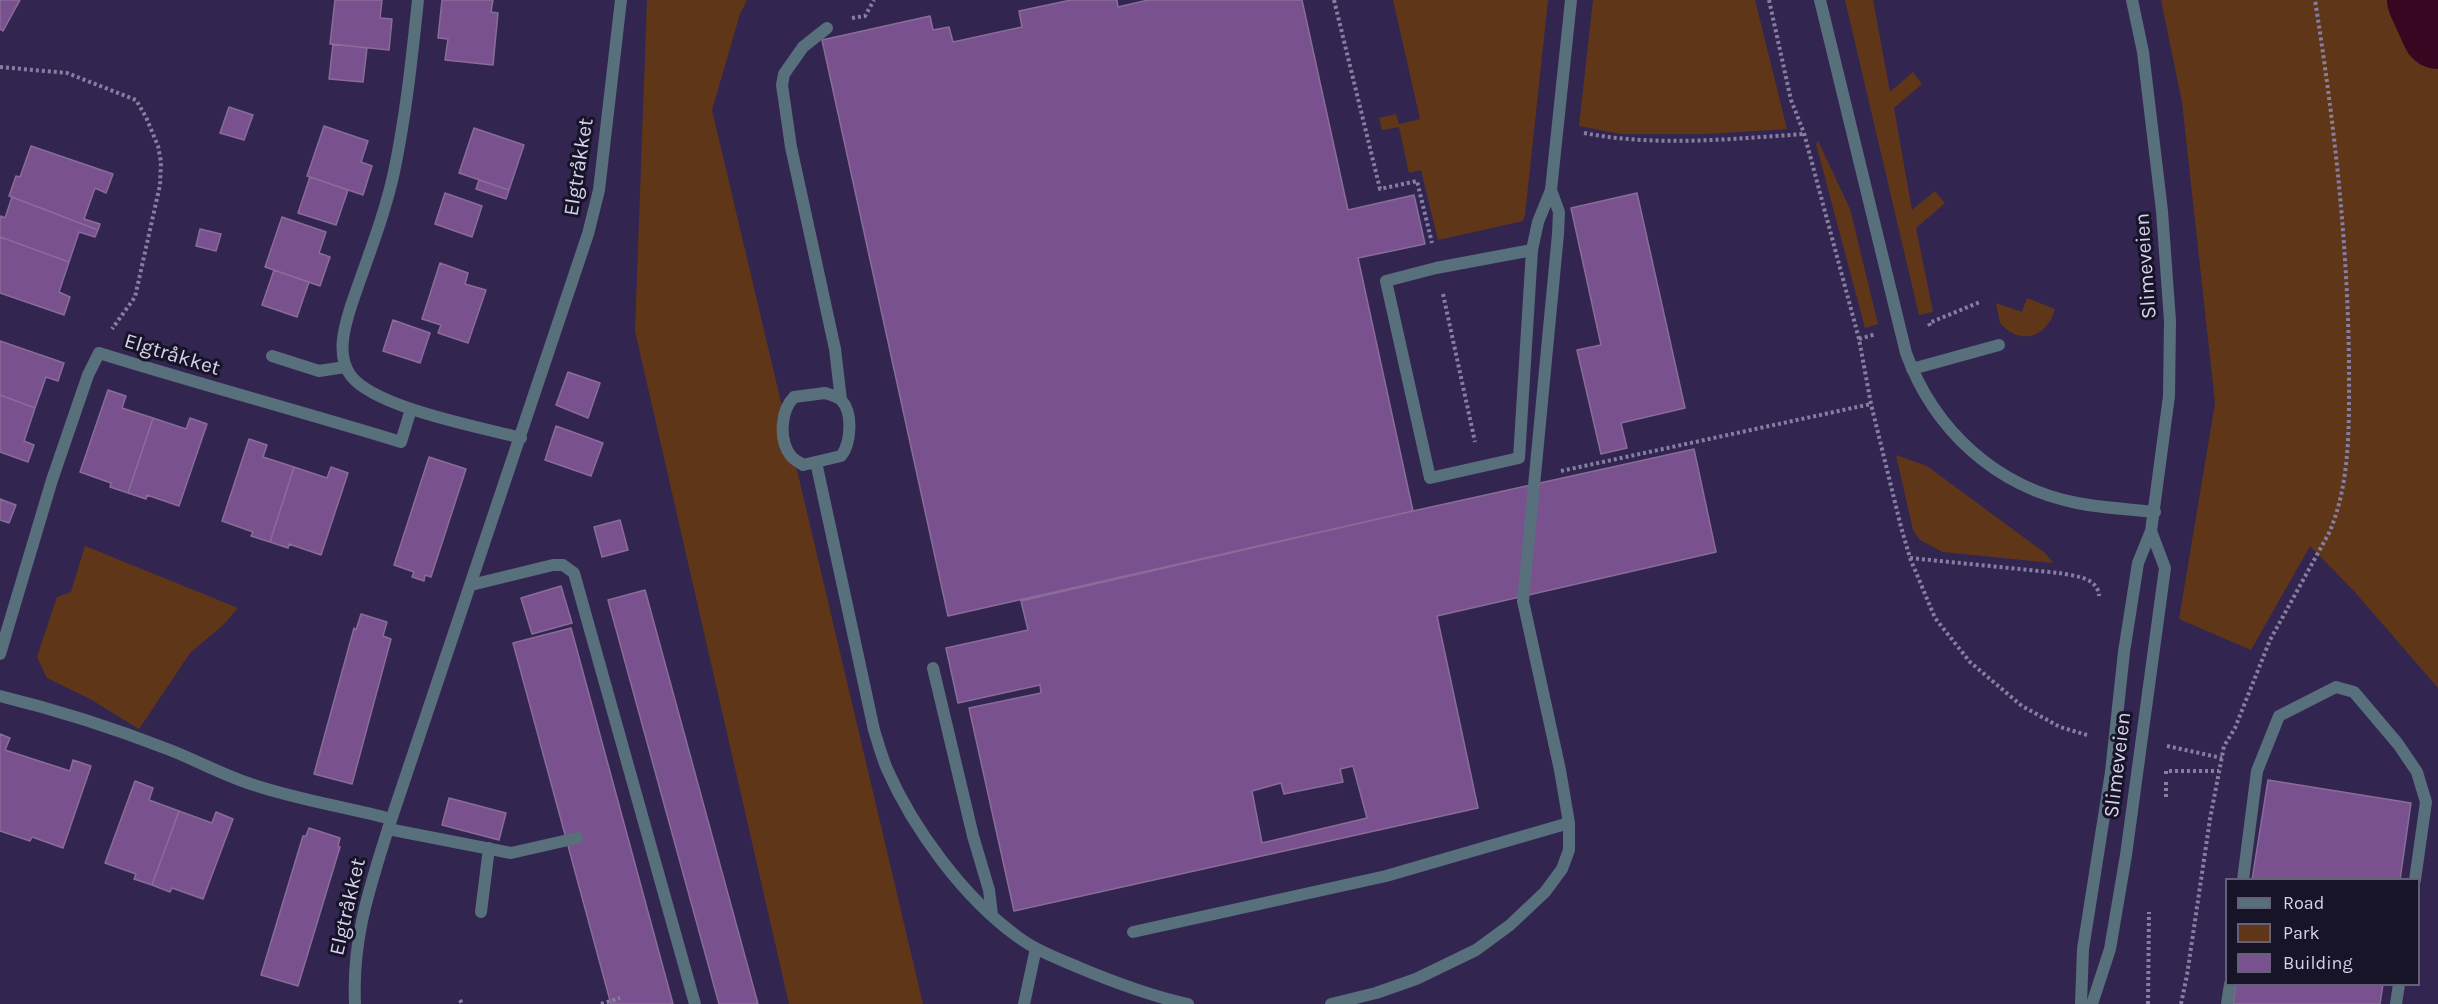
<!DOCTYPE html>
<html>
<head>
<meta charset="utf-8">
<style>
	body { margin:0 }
	#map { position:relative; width:2438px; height:1004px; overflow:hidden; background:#322651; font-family:Karla,sans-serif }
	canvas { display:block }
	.legend { position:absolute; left:2225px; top:878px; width:195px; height:108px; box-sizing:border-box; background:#181427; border:2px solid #646076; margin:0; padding:8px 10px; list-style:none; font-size:18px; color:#d6d2ed }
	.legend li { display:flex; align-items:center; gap:12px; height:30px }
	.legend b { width:30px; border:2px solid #646076 }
</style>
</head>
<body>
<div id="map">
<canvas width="2438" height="1004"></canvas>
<ul class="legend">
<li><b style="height:8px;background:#586f7c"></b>Road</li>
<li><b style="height:16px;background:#603618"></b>Park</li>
<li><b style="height:16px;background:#7a518f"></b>Building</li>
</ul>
</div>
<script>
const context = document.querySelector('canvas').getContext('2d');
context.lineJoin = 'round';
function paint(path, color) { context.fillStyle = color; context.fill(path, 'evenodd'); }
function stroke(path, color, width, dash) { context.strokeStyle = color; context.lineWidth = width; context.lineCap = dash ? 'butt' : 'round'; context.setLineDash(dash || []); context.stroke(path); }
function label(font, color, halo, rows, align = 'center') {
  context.font = font + ' Karla,sans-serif'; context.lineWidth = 6; context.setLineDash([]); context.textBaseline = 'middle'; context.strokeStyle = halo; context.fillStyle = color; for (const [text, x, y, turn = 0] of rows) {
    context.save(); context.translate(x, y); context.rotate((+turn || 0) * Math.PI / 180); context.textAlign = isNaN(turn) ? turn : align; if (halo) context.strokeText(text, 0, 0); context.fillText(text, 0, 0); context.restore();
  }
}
paint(new Path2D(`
	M647,0H747L740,14L712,110L923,1004H789L635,331Z
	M1393,0H1548L1525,215L1523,221L1438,240L1421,170L1409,173L1399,127L1382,130L1379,118L1396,114L1399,124L1420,119Z
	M1593,0H1755L1787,129L1707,134H1620L1579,126Z
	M1845,0H1873L1890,92L1913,72L1922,84L1894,108L1912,210L1935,191L1945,203L1916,228L1933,312L1919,315Z
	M2161,0H2438V688L2354,591L2310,546L2251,650L2179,619L2215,403L2182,102Z
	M1818,141L1850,209L1878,324L1865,328L1816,144Z
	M2027,298L2055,309C2047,338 2020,346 2000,323L1996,303L2022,312Z
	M1896,455L1927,466L2045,553L2053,563L1943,552L1920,540L1913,530Z
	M85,546L238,608L223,625L190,653L139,729L90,699L47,678L37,657L57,597L71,592Z`), '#603618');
stroke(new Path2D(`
	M2423,0L2438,33`), '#390520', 72);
const building = new Path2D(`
	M0,0H20L3,31L0,29Z
	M335,0H382L380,18L392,19L389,50L330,44Z
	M442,0H493L491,12L498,13L493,65L445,60L448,39L438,38Z
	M1071,0H1117L1118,7L1148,0H1302L1348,210L1414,195L1425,244L1358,258L1413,511L948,616L822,40L930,16L933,30L949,27L953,42L1022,27L1019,11Z
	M333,44L367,48L363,82L329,79Z
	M229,107L253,115L244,140L220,133Z
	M324,126L368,141L361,162L372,166L363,195L307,176Z
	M474,128L524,145L509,190L459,173Z
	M31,146L113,174L106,193L95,188L84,219L100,224L98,230L9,196L16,176L20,177Z
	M310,177L348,190L336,225L298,213Z
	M479,180L509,190L506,199L476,189Z
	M445,193L482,206L472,237L435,224Z
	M1637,193L1685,408L1621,423L1627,448L1601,454L1577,350L1601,345L1571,208Z
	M12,197L98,230L95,237L79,232L69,262L0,237V220L1,216L5,218Z
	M282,217L326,232L319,253L330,257L320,286L265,267Z
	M200,229L221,234L216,251L196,246Z
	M0,237L69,262L59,292L70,297L64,315L0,293Z
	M440,263L468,273L465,284L486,290L468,343L438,333L441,325L422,319Z
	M274,270L309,282L297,317L262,305Z
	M393,320L430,333L420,363L383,351Z
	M0,341L64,363L58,381L46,377L35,408L0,395Z
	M568,372L600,383L588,418L556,405Z
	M108,390L126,396L122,408L153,418L128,493L110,487L111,483L80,472Z
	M0,395L35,408L24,441L34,445L28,462L0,452Z
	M153,418L186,429L190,418L207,424L179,506L147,495L146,499L128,493Z
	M556,426L603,443L591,476L545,460Z
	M249,439L267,445L263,457L294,467L270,542L251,536L253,532L222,521Z
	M1694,449L1716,552L1437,616L1478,808L1014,911L969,708L1041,693L1040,685L958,703L946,648L1028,630L1021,601L1413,511ZM1353,766L1367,818L1262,843L1252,791L1281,783L1284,794L1343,782L1340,769Z
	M429,457L466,469L431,577L425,575L424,581L412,577L414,572L394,565Z
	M294,467L327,478L331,467L348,473L321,555L289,544L288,548L270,542Z
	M0,499L16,505L9,523L0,520Z
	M620,520L628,550L602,557L594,527Z
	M561,586L572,623L532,634L521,598Z
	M645,590L758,1004H719L608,600Z
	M361,614L387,622L383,636L391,639L352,784L314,774L354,628L356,630Z
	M571,628L673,1004H611L513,643Z
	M0,734L10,738L5,750L70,771L73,760L91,766L63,848L32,837L30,841L0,831Z
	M2268,780L2411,803L2400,880H2252Z
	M135,781L153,788L149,800L179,811L152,885L134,879L136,874L105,863Z
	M449,798L506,813L499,840L442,825Z
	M179,811L212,823L216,812L233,819L203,899L172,888L170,892L152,885Z
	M309,828L340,838L338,846L340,847L298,986L261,975L303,836H306Z
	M2236,984H2383L2380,1004H2233Z`);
paint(building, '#7a518f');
stroke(building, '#8a6c99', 1.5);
stroke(new Path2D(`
	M1334,0L1380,189L1417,181L1432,243
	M1769,0L1791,100L1804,133L1859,339L1871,404L1901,527L1910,558L1935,618L1970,662L2022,706L2060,727L2087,735
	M852,18L865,16L874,0
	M0,67L67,73L136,100L146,117L158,146L161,162L160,185L135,297L112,329
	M1584,133C1656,147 1731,139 1804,134
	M1443,294L1475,442
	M1930,326L1929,323L1980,302
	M1859,339L1876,334
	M1561,471L1871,404
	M1910,558L2059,573C2074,576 2098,577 2099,596
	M2167,746L2222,758
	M2166,774V771H2219
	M2166,782V799
	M460,1000L462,1004
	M601,1004L620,998
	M2148,1004L2149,912
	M2181,1004L2187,975L2210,819L2224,746L2235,728L2270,640L2329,533C2351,483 2349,421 2349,367C2348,244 2334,121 2315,0`), '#867fa1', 4, [3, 3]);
stroke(new Path2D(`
	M1820,0L1906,353C1934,430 1996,487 2077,503C2102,508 2129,509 2155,512
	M827,28L803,47L784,74L782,85L791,147L835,349L841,400
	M1532,250L1436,268L1386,281L1430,478L1519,458L1532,250L1538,222L1551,190
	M272,356L319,371L345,367
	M1912,369L1999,345
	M825,393C831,395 838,396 842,401C853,413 851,444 841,456L803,465C799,462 794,460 791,456C778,440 781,410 794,397Z
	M816,462L874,730C878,743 882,757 887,769C914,830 964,898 1018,937C1037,951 1059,959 1080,968C1116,983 1150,996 1188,1004
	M471,585L553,565H563L574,573L695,1004
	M0,654L52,480L88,375L99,353C199,384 300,411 401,442L411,409
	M933,668L973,836L989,890L992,915
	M0,696C58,710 114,728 170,750C198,761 225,776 254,785C299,800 346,807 391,819
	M388,829L511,853L577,838
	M2243,880L2257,771L2279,716L2336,687L2354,692L2398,744L2417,772L2426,802L2415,880
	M481,912L489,848
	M1133,932L1386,876L1569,823
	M1024,1004L1036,948
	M1331,1004L1376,993L1416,979L1476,950L1510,925L1545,892L1562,869L1569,850V823L1560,770L1523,601L1558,234L1559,212L1551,190L1571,0
	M2227,1004L2230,984
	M2396,1004L2399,984`), '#586f7c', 12);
stroke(new Path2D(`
	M418,0C412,57 406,115 394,172C384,218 366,261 351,306C344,328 336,356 351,376C376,408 480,427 521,438
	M355,1004C352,939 369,890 388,829L588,234L599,190L621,0`), '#586f7c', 12);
stroke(new Path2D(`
	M2081,1004L2083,949L2111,772L2124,652L2138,563L2151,531L2169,396L2170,321L2162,211L2143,52L2132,0
	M2092,1004L2110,949L2126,855L2165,568L2151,531`), '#586f7c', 12);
label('21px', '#d6d2ed', '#181427', [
	["Elgtråkket",579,167,-81],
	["Slimeveien",2146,266,-94],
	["Elgtråkket",172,355,17],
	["Slimeveien",2118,765,-83],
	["Elgtråkket",348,907,-77]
]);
</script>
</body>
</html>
